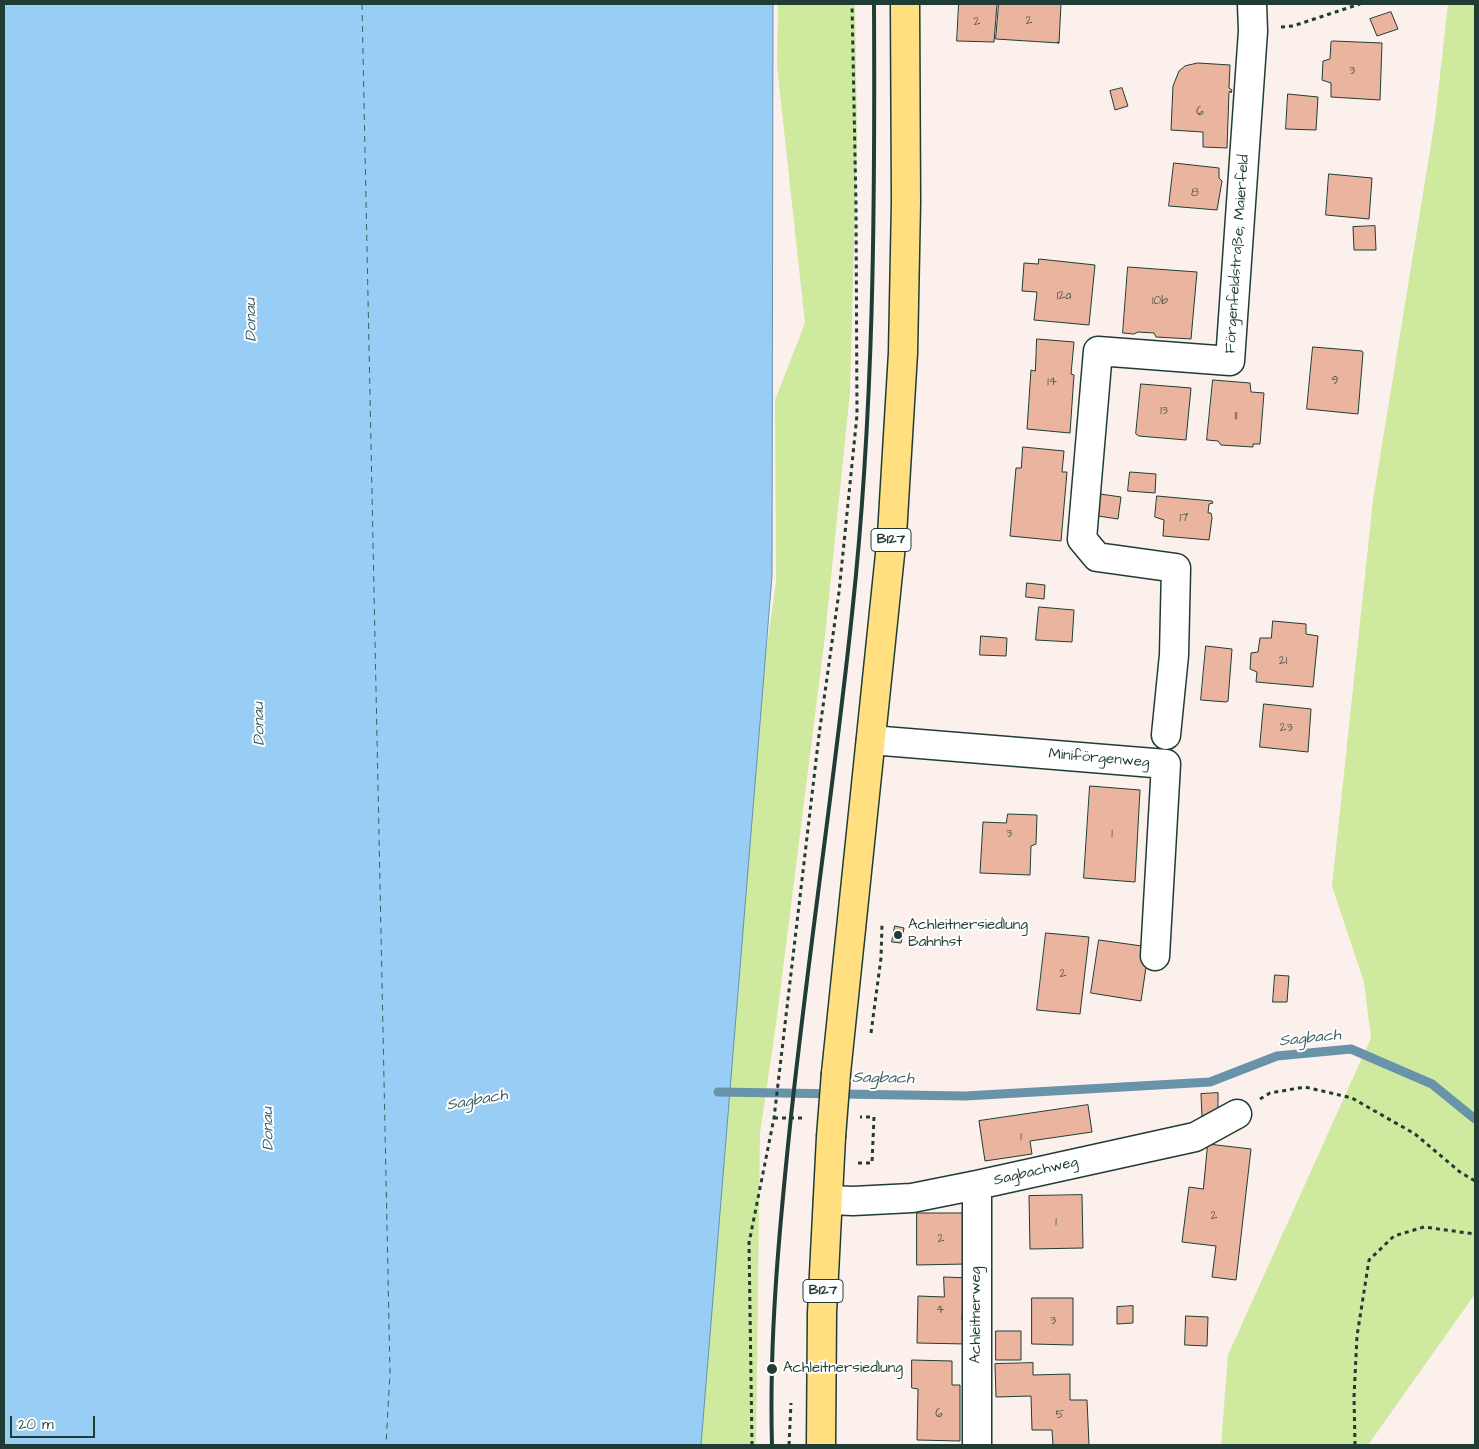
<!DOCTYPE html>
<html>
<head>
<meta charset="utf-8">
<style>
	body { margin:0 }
	#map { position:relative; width:1479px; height:1449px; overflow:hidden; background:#fbf0ec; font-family:"Architects Daughter",sans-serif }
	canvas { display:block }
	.frame { position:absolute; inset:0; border:5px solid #1f3d34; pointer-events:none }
	.scale { position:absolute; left:10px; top:1416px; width:85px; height:22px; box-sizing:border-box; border:2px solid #1f3d34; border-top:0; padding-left:6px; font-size:15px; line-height:18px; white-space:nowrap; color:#1f3d34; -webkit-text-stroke:4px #fff; paint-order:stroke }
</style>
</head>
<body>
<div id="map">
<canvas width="1479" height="1449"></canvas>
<div class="frame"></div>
<div class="scale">20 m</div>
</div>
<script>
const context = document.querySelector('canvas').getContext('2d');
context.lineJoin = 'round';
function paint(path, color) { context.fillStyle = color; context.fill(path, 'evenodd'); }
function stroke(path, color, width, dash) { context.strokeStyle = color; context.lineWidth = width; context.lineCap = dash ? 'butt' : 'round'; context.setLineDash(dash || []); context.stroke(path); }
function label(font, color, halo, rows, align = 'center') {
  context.font = font + ' "Architects Daughter",sans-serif'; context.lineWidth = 4; context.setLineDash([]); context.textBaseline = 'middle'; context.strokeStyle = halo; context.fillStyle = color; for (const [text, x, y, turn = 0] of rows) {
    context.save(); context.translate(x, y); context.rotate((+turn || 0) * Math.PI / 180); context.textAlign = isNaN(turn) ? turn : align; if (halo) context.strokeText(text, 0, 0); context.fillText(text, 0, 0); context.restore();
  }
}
paint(new Path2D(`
	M778,4H855L857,138L850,392L825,636L776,1024L760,1133L756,1445H697L732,891L776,582L775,400L805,323L777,66Z
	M1448,4H1475V1294L1368,1445H1221L1228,1355L1371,1038L1364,982L1332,886L1373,500L1435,120Z`), '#cfe99f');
const water = new Path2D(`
	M4,4H773L772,576L701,1445H4Z`);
paint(water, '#98cdf6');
stroke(water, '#6893a8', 1);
stroke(new Path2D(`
	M718,1092L965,1096L1210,1082L1277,1056L1351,1049L1432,1084L1475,1119`), '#6893a8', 9);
stroke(new Path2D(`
	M362,4L390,1373L386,1445`), '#3d6164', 1, [6, 5]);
const building = new Path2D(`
	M959,4H997L994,42L957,41Z
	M999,4H1061L1059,43L1057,42L1059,43L996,39Z
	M1391,12L1398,29L1377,36L1370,19Z
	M1333,41L1382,43L1380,100L1331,97V83L1322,80L1323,61L1330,59L1331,42Z
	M1198,63L1230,65L1229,88L1232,90L1231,93L1230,91L1229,92L1227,148L1203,147V132L1171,130L1173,86L1179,71L1185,66Z
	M1122,88L1128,106L1115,110L1110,91Z
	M1288,94L1318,97L1316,130L1286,129Z
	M1174,163L1219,168V178L1222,181L1217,210L1169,206Z
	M1329,174L1372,178L1369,219L1326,215Z
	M1375,226L1376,250H1354L1353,227Z
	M1039,259L1095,265L1089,325L1034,320L1037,292L1022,291L1024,263L1038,264Z
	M1128,267L1197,272L1191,339L1156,337L1154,333L1138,332L1134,334L1123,333Z
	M1037,339L1074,342L1071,374L1074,375L1070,433L1027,429L1031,370L1035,371Z
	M1313,347L1362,351L1363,353L1358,414L1307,409Z
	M1213,380L1250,383L1251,392L1264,393L1260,444H1253V447L1221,445L1218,441L1207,440Z
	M1141,384L1191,388L1186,440L1139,436L1136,434Z
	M1023,447L1064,451L1062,472H1067L1061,541L1010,536L1016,468H1021Z
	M1130,472L1156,474L1155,493L1128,491Z
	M1100,494L1121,497L1118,519L1098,516Z
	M1157,496L1212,501L1213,503L1209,504L1208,513H1211L1212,518L1209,540L1163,536L1164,520L1155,517Z
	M1027,583L1045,585L1044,599L1026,597Z
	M1039,607L1074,610L1072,642L1036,640Z
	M1273,621L1306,624V634L1318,636L1313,687L1256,682L1257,672L1250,669L1251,653L1258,652L1260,638H1271Z
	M981,636L1007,638L1006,656L980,655Z
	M1206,646L1232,649L1228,701L1226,702L1201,700Z
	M1264,704L1311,709L1308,752L1260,747Z
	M1090,786L1140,790L1135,882L1084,878Z
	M1008,814L1037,815L1036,844L1031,846L1030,875L980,873L983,822L1006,823Z
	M895,926L904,928L901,943L892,942Z
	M1046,933L1089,937L1080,1014L1037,1010Z
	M1099,940L1149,947L1141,1001L1091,993Z
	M1275,975L1289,976L1287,1002H1273Z
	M1218,1093V1117H1202L1201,1094Z
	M1088,1105L1092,1132L1030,1141L1032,1154L985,1161L979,1121Z
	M1208,1144L1251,1149L1236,1280L1212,1277L1216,1246L1182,1242L1189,1187L1203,1189Z
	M1082,1195L1083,1248L1030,1249L1029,1196Z
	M917,1213H966V1264L917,1265Z
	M944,1277L971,1278L970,1299H963L962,1320H968L967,1344L917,1343L918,1296L944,1297Z
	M1032,1298H1073V1345L1032,1344Z
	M1133,1306V1323L1117,1324V1307Z
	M1186,1316L1208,1317L1207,1346L1185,1345Z
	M996,1331H1021V1360H996Z
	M912,1360L952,1361V1385H960V1441L917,1440L918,1389L912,1388Z
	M1033,1363V1375L1070,1374V1400H1087L1089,1445H1053L1052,1430H1032L1031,1396L996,1397L995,1364Z`);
paint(building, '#eab49f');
stroke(building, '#1f3d34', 1);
const minor = new Path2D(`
	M1166,735L1174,655L1176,568L1097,557L1082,539L1098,351L1230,361L1253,31L1252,4
	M871,740L1166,764L1155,956
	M828,1200L853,1201L912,1198L977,1185L1195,1137L1237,1114
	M977,1445V1185`);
const primary = new Path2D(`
	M836,1073L892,535L903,353L906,202L905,4
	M821,1445L822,1313L831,1137`);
stroke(minor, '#1f3d34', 31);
stroke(primary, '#1f3d34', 31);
stroke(new Path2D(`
	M1281,27L1293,26L1360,4
	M871,1033L881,958L882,925
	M1260,1099L1270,1093L1305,1087L1352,1098L1415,1134L1460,1172L1475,1181
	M774,1118H804
	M858,1163H872L874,1117H860
	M752,1445L749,1243L774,1118L819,735L839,592L857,415L856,206L852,4
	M789,1445L791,1403
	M1355,1445L1354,1397L1357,1336L1369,1260L1394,1236L1424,1227L1475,1234`), '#1f3d34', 3, [4, 4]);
stroke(minor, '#fff', 28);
stroke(primary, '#ffdf80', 28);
stroke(new Path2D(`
	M772,1445C769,1339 779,1232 790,1126C808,955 834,785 852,614C874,411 875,207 874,4`), '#1f3d34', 4);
const primaryBridge = new Path2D(`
	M831,1137L836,1073`);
stroke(primaryBridge, '#1f3d34', 31, []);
stroke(primaryBridge, '#ffdf80', 28);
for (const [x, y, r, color] of [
	[898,935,5,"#1f3d34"],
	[772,1369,6,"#1f3d34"]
]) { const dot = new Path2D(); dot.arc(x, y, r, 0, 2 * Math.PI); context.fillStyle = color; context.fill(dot); stroke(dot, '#fff', 2); }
label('12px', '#525b4f', null, [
	["2",1029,21],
	["2",977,22],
	["3",1352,71],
	["6",1200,112],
	["8",1195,193],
	["12a",1064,296],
	["10b",1160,301],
	["9",1335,381],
	["14",1052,382],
	["13",1164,411],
	["11",1236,416],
	["17",1184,518],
	["21",1283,661],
	["23",1286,728],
	["3",1009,834],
	["1",1112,834],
	["2",1063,974],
	["1",1021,1137],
	["2",1214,1216],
	["1",1056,1222],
	["2",941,1239],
	["4",940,1310],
	["3",1053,1321],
	["6",939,1414],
	["5",1060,1415]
]);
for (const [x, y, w] of [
	[891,540,40],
	[823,1291,40]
]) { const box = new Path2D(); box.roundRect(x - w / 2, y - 11.5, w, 23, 4); context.fillStyle = '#fff'; context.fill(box); stroke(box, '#1f3d34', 1); }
label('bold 14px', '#1f3d34', null, [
	["B127",891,540],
	["B127",823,1291]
]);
label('15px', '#1f3d34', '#fff', [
	["Förgenfeldstraße; Maierfeld",1238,254,-86],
	["Miniförgenweg",1099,759,5],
	["Sagbachweg",1036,1172,-13],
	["Achleitnerweg",977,1315,-90]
]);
label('15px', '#1f3d34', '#fff', [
	["Achleitnersiedlung",908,926],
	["Bahnhst",908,943],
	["Achleitnersiedlung",783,1369]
], 'left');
label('italic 16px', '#3d6164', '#fff', [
	["Donau",252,320,-91],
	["Donau",260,724,-91],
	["Sagbach",1310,1039,-6],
	["Sagbach",883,1079,1],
	["Sagbach",477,1101,-10],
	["Donau",269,1129,-91]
]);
</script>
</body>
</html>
